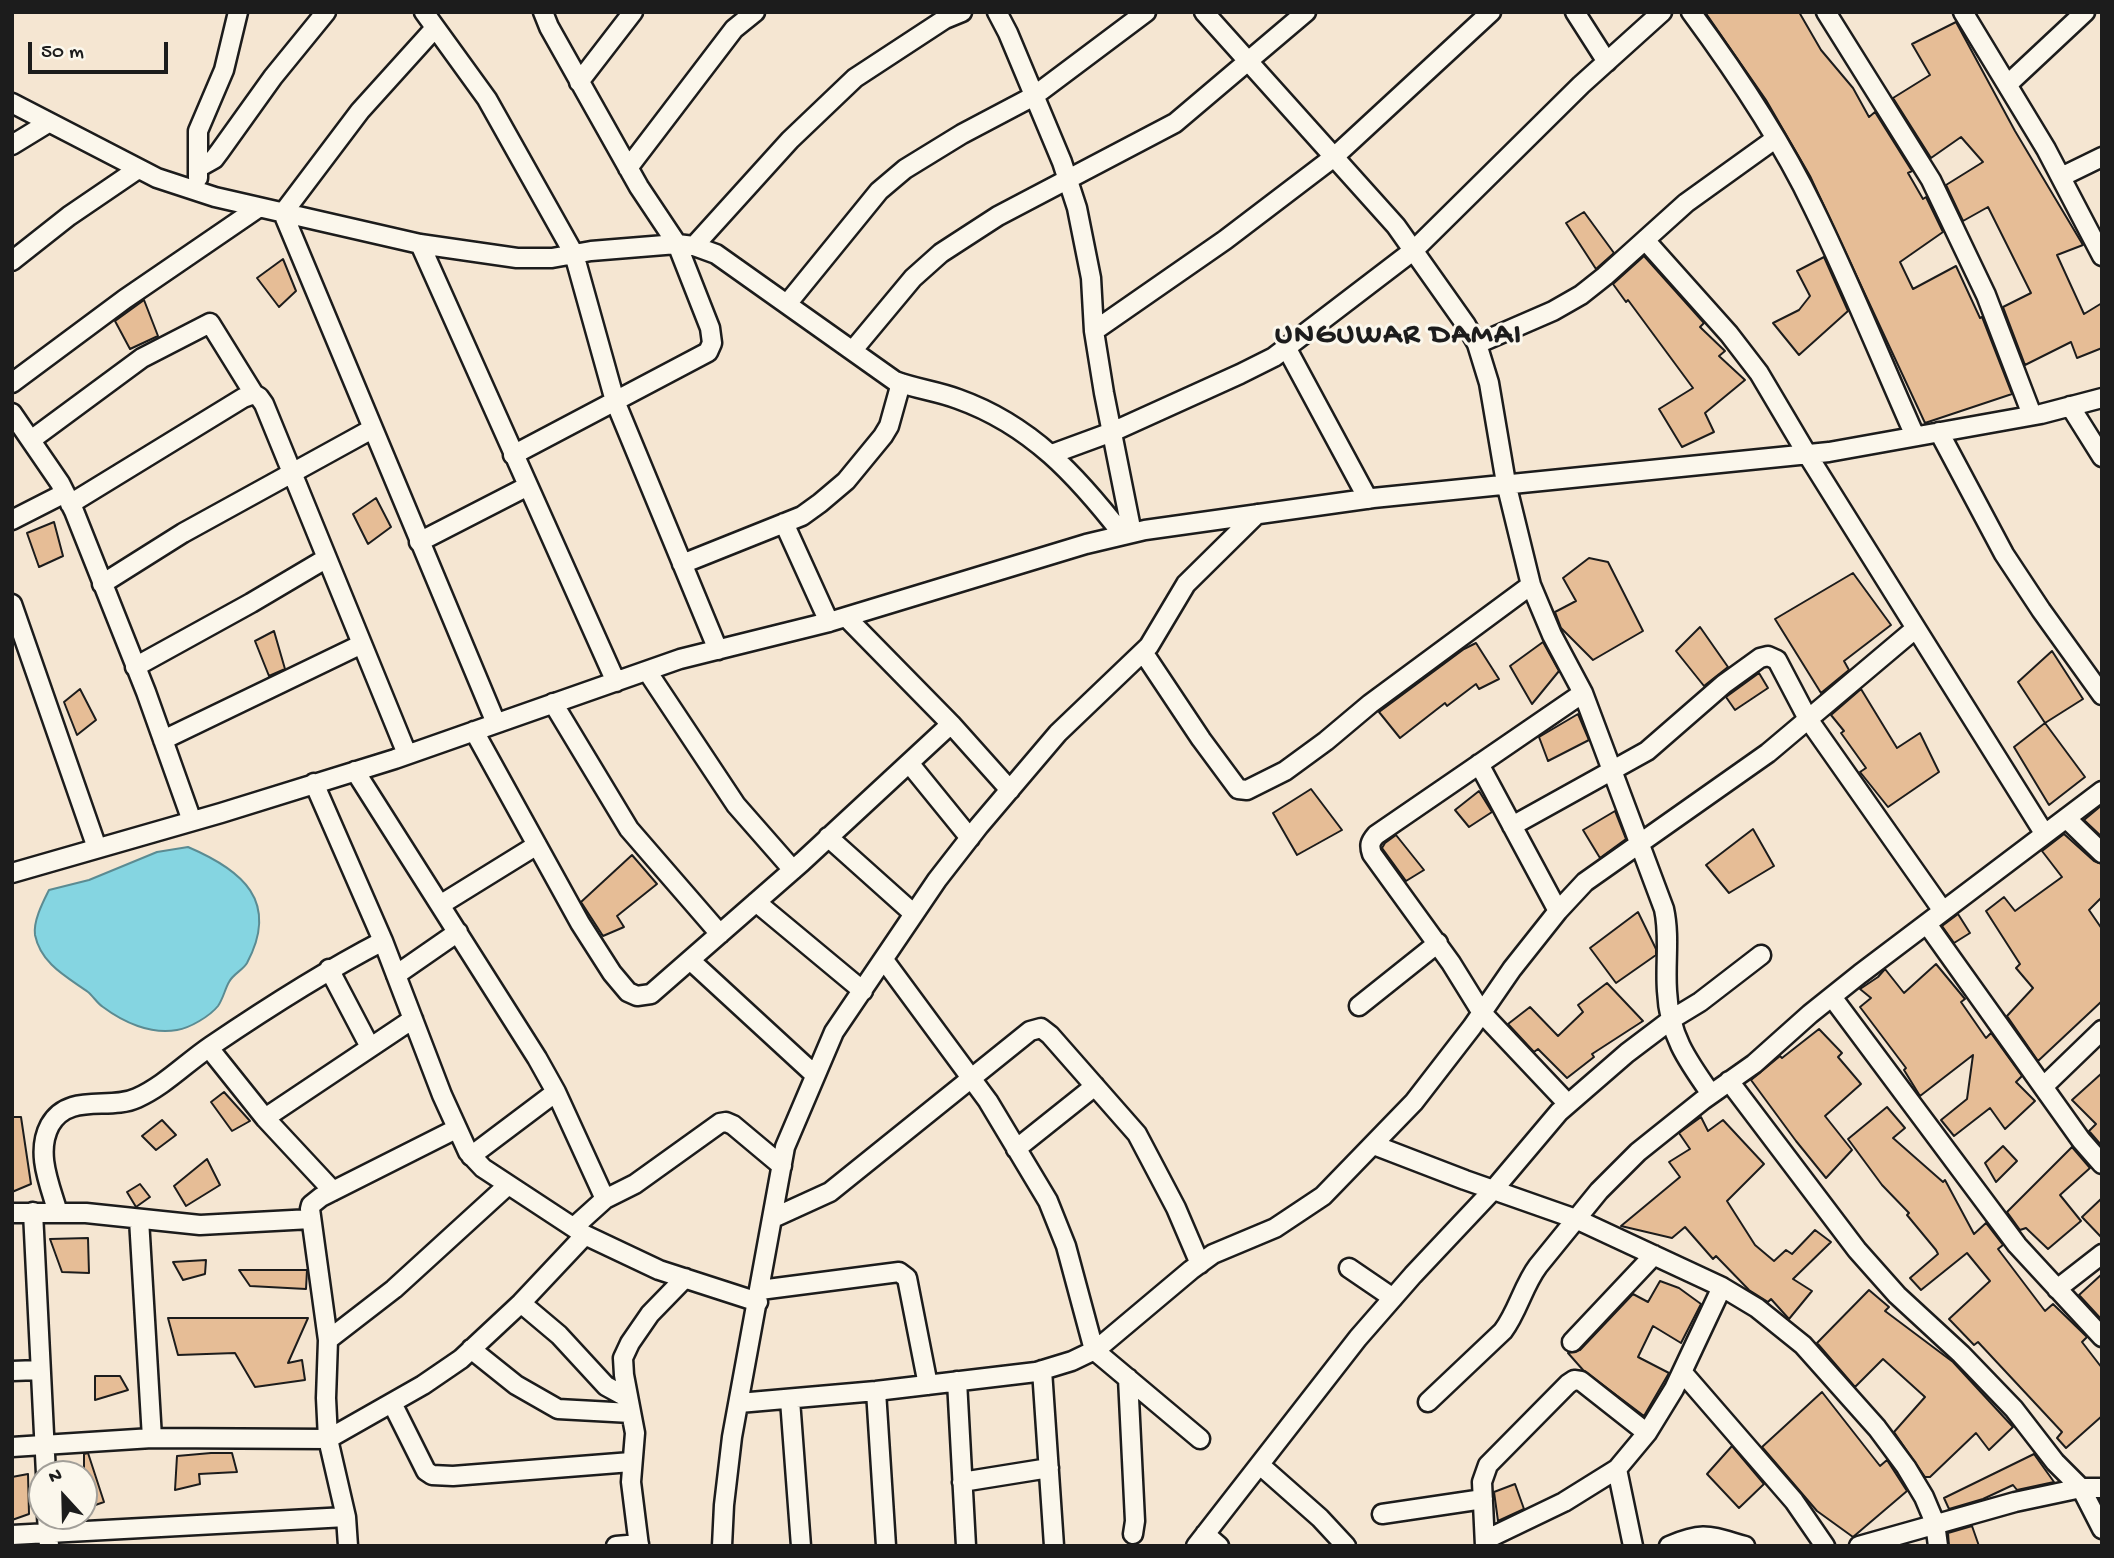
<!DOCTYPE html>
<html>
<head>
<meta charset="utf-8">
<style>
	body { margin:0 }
	#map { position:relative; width:2114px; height:1558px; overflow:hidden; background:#f5e6d2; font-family:"Gochi Hand",sans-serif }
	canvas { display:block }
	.frame { position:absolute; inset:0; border:14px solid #1c1c1c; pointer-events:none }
	.north { position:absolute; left:28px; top:1460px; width:70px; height:70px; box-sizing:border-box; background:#fbf7ec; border:2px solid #a29f99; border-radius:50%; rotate:338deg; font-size:19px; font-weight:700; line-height:28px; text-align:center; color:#1c1c1c }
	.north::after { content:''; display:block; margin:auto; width:24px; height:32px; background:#1c1c1c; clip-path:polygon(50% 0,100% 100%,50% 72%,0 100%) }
	.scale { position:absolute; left:28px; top:42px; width:140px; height:32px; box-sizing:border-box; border:4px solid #1c1c1c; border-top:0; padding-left:9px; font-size:21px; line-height:24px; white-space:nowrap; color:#1c1c1c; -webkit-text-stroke:5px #fbf7ec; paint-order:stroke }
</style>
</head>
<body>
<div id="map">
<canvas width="2114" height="1558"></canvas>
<div class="frame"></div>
<div class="north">N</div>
<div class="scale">50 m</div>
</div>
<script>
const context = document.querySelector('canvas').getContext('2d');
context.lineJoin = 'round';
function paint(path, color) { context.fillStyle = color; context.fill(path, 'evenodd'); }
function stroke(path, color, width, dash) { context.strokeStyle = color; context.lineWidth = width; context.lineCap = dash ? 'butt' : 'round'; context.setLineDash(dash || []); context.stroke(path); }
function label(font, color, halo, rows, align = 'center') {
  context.font = font + ' "Gochi Hand",sans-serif'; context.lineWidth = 6; context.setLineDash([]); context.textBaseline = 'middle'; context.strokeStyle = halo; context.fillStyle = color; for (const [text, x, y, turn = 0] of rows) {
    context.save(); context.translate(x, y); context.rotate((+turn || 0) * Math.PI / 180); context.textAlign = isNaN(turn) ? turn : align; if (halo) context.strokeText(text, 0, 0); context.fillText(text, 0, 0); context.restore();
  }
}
const water = new Path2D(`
	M188,847C242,870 280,901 247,963C243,970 233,974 229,982C225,989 223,999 218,1006C210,1016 190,1028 177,1030C151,1035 123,1022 103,1007C97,1003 93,996 88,992C67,977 41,964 35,935C33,921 43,902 49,890L89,880L157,852Z`);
paint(water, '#85d5e1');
stroke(water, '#5b8b92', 2);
const building = new Path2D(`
	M1705,12H1799L1821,50L1853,88L1869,117L1875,112L1912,171L1908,173L1923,199L1926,197L1943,232L1900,262L1913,289L1956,266L1980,318L1982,317L2012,394L1925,423L1810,176L1766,100Z
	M1956,22L2015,131L2083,245L2057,255L2084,314L2102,303V348L2077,358L2071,342L2025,365L2003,307L2031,293L1988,207L1963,221L1946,185L1983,162L1961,137L1931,158L1893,98L1930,75L1912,44Z
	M1584,212L1614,253L1596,269L1566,223Z
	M1644,256L1704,323L1700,327L1725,351L1719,356L1745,380L1705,413L1714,432L1682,447L1659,409L1693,388L1628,300L1626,302L1613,284Z
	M1824,257L1848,311L1799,355L1773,323L1799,310L1810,296L1797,271Z
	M283,259L296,291L279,307L257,278Z
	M144,300L158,336L130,349L115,321Z
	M376,498L391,527L368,544L353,514Z
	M54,522L63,556L39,567L27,533Z
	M1589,558L1608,562L1643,631L1593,660L1561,628L1555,612L1576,601L1563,578Z
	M1853,573L1891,625L1844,661L1849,670L1821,693L1775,619Z
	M1700,627L1728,667L1704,686L1676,651Z
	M274,631L285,669L269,676L255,641Z
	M1543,642L1559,671L1532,704L1510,666Z
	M1476,643L1499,679L1479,689L1476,684L1447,706L1445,703L1400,738L1379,712L1464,649Z
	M2052,651L2083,699L2045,723L2018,682Z
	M1759,673L1768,688L1735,710L1726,697Z
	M80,689L96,720L77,735L64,702Z
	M1861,689L1897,748L1920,733L1939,772L1888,807L1860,772L1866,768L1841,733L1844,731L1831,715Z
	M1578,714L1589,740L1548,761L1539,737Z
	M2045,723L2085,777L2049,805L2014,747Z
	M1311,789L1342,830L1297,855L1273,813Z
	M1479,791L1492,812L1469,827L1455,810Z
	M2102,805V837L2084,820Z
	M1615,811L1626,839L1600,858L1583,830Z
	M1753,829L1774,866L1729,893L1706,865Z
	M2064,834L2094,861L2102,864V897L2089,910L2102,929V1001L2038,1061L2007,1016L2033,988L2016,968L2020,964L1986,911L2004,897L2015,911L2062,877L2042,851Z
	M1396,835L1424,870L1406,881L1382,848L1385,843Z
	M632,855L657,884L617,916L624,927L603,936L581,902Z
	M1638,912L1656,949V955L1616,983L1590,948Z
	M1958,914L1970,933L1954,943L1942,926Z
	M1936,964L1965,999L1961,1002L1986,1038L1991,1033L2022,1076L2016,1082L2035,1101L2005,1129L1990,1108L1954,1136L1941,1120L1967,1099L1973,1055L1920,1096L1904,1070L1906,1068L1860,1007L1871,998L1860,989L1878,977L1885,969L1904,993Z
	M1607,983L1643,1021L1592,1054L1594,1057L1567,1078L1538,1049L1534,1052L1508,1024L1530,1007L1558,1036L1583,1012L1578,1005Z
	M1819,1029L1842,1053L1838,1057L1861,1084L1825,1116L1852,1150L1826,1178L1796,1141L1751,1080L1780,1056L1782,1058Z
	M2102,1073V1146L2089,1131L2096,1124L2072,1100Z
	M224,1092L250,1121L232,1131L211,1102Z
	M1887,1107L1905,1128L1893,1138L1943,1182L1945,1180L1974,1234L1986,1223L2003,1245L1998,1249L2045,1311L2053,1304L2087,1337L2082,1342L2102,1368V1416L2066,1448L2057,1438L2062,1432L1978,1342L1974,1345L1949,1319L1990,1281L1967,1253L1921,1290L1910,1278L1938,1254L1936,1250L1907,1215L1909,1213L1882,1185L1848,1139Z
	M12,1117H21L31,1184L12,1192Z
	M1701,1117L1708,1131L1723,1120L1764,1164L1727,1201L1755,1245L1774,1261L1786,1250L1792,1254L1815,1230L1831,1242L1793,1279L1812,1291L1789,1319L1771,1299L1768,1302L1749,1290L1716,1256L1713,1259L1685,1227L1672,1238L1621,1226L1680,1177L1669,1162L1690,1149L1679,1133Z
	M162,1120L176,1135L156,1150L142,1136Z
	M2003,1146L2017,1161L1996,1182L1985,1163Z
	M2072,1147L2090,1168L2060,1195L2081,1221L2048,1249L2026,1228L2020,1230L2007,1212Z
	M207,1159L220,1185L186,1206L174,1186Z
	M140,1184L150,1197L136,1207L127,1192Z
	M2102,1198V1238L2082,1217Z
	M88,1238L89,1273L62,1272L50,1239Z
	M206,1260L205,1274L183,1280L173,1262Z
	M239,1270H307L306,1289L250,1286Z
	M2102,1274V1320L2079,1295Z
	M1660,1281L1679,1288L1701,1304L1681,1343L1653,1326L1638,1357L1669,1373L1644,1416L1583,1370L1568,1353L1580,1350L1633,1294L1648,1302Z
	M1869,1290L1889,1307L1885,1311L1953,1362L2013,1427L1989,1450L1976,1433L1930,1477H1925L1894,1432L1925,1397L1883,1359L1855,1387L1817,1343Z
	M168,1318H308L288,1363L302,1360L305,1380L255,1387L235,1353L178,1355Z
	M95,1376H120L128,1390L95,1400Z
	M1822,1392L1880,1466L1887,1460L1907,1491L1853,1537L1817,1511L1762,1447Z
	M1732,1446L1764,1484L1739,1508L1707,1474Z
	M88,1453L104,1502L84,1509V1454Z
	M211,1453H232L237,1472L199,1474L200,1484L175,1490L177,1456Z
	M2034,1454L2054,1482L2017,1490L2013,1485L1983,1499L1949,1509L1944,1498Z
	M28,1474L29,1514L12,1520V1477Z
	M1515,1484L1524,1509L1498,1521L1494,1492Z
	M1972,1526L1979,1546H1949L1948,1533Z`);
paint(building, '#e6bd96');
stroke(building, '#1c1c1c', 2);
const minor = new Path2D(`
	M424,12L487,99L574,254L615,401L718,650
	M997,12L1008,33L1062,162L1077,208L1091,278L1094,331L1104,393L1132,533
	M1204,12L1396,226L1466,325L1477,344L1489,383L1506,483L1531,585L1552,635L1583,693L1664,909C1670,936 1665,963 1667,991C1669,1035 1687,1060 1711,1094
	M1575,12L1607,62
	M1691,12C1736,73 1780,138 1813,207C1850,282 1881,360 1915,436
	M1826,12L1931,180L1986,295L2032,415
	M1963,12L2046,149L2102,256
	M435,28L360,111L283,213L496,723
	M579,82L633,12
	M2007,85L2085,12
	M12,103L157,178L215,197L420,244L517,258H552L591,251L677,244L694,246L716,254L895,381C916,389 937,391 958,399C1031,425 1077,476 1123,535
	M12,145L48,123
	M198,168L214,159L220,151L273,77L326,12
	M628,168L734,29L755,12
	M2061,177L2102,157
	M198,178V131L224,70L238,12
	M1645,240L1729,334L1759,373L1807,454L2044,833
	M420,244L616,682
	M694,246L790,140L855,78L945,19L962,12
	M12,261L69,216L138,169
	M787,304L879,191L905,169L962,134L1034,96L1146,12
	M1094,331L1225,240L1334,157L1491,12
	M1477,344L1553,311L1581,295L1605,276L1686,203L1775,139
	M1286,347L1368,499
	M853,350L913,278L941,253L998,216L1175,123L1306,12
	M12,383L125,299L258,208
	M2070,406L2102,457
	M12,413L60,483L74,511L146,692L192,821
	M1939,432L2004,554L2041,610L2102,695
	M31,440L142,358L210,323L254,394
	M1052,454L1112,432L1240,374L1274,357L1414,250L1581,85L1662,12
	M513,455L708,352L712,343L710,328L677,244L639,187L549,27L543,12
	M70,504L243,398L254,394L259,397L264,404L407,754
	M12,520L65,493
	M784,523L829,622
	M419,542L528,486
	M682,564L802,516L820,503L846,481L883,436L889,426L901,383
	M102,584L183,533L372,429
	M12,604L97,848
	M846,617L951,724L1010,790
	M1143,652L1201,739L1238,789L1247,790L1285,771L1326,741L1370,704L1531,585
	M135,667L251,603L327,558
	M647,671L736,805L793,870
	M553,703L629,829L720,934
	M474,731L580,923L612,973L628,992L637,996L651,994L802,862L951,724
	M163,740L362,644
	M909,763L970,838
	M1479,764L1558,911
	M355,771L537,1058L556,1092L605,1199
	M314,783L383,941L442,1095L468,1152L483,1168L585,1235L659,1270L758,1302
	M2066,818L2102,853
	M1512,826L1647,751L1724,684L1760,658L1768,656L1777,660L1808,719L1943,911
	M828,837L914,914
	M12,873L221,813L395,759L680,659L829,622L1086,544L1145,530L1373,498L1829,452L2041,414L2102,398
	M756,902L863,991
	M440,905L537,845
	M1927,924L2081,1140L2102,1164
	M690,960L815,1075
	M884,960L988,1101L1048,1201L1066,1246L1094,1350L1200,1439
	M329,969L370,1047
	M396,975L458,932
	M1832,997L2017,1245L2102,1337
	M1359,1006L1438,943
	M209,1048L265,1118L333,1191
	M1729,1081L1857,1250L1897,1295L1961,1354L2014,1409L2055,1462L2081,1488L2102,1529
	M2044,1086L2102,1030
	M1568,1104L1482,1013L1451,963L1372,854C1369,845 1370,842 1376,835L1583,693
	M265,1118L413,1019
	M1374,1145L1465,1180L1576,1219L1722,1287L1757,1308L1803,1345L1877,1428L1906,1467L1924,1497L1935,1523L1938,1546
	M1016,1149L1095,1086
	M471,1156L556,1092
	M33,1212L46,1474
	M12,1213H86L200,1225L311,1219
	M58,1213C50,1185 35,1153 50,1125C69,1092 109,1111 137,1098C164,1086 186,1063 211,1046C267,1008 323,972 383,941
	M773,1218L830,1192L1030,1031L1041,1028L1050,1035L1137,1134L1176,1208L1200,1264
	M139,1219L152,1438
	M574,1227L605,1199L635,1184L720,1123L726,1122L733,1125L782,1166
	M1349,1268L1393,1298
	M2057,1289L2102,1254
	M760,1290L899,1272L907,1278L928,1385
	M521,1303L559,1335L606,1386L628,1398
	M328,1340L394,1289L508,1185
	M1572,1342L1654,1255
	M471,1349L516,1385L558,1409L631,1413
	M1042,1370L1054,1546
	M12,1371L39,1370
	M1683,1373L1794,1501L1825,1546
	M1128,1378L1135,1521L1133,1534
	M957,1381L966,1546
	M876,1391L886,1546
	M790,1400L801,1546
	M1428,1402L1503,1331C1518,1311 1523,1286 1538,1266L1599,1191L1638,1152L1703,1100L1754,1064L1810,1014L1860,974L2102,791
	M392,1403L426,1471L432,1475L453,1476L631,1462
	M739,1403L876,1391L1036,1372L1072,1361L1097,1349L1191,1270L1213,1254L1275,1228L1323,1196L1414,1102L1472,1027L1512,969L1558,911L1585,882L1768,753L1915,629
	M12,1447L152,1438L328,1439L423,1385L461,1359L521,1303L585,1235
	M1260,1465L1320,1518L1346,1546
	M1617,1469L1633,1546
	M962,1482L1049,1468
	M1382,1514L1483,1499
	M47,1516L49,1546
	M1205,1534L1219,1546
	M12,1535L346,1517
	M1485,1540L1564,1502L1617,1469L1647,1433L1674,1389L1722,1287
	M348,1546L346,1517L328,1439L326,1398L328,1340L310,1209L311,1205L321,1197L456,1129
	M616,1546L639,1544
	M639,1546L631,1482L635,1433L624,1375L623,1358L630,1343L650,1314L685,1278
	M722,1546L724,1505L732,1437L785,1147L834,1032L937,880L979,826L1058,733L1149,646L1186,584L1257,514
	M1196,1546L1358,1338L1413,1275L1494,1189L1559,1112L1627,1053L1672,1019L1700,1002L1761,955
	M1485,1546L1482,1482L1488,1465L1568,1384L1574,1380L1581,1381L1647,1433
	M1669,1546C1704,1531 1709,1536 1745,1546
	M1859,1546L2015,1502L2081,1488H2102`);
stroke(minor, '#1c1c1c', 23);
stroke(minor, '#fbf7ec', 18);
context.letterSpacing = '2px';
label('bold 30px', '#1c1c1c', '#fbf7ec', [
	["UNGUWAR DAMAI",1399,337]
]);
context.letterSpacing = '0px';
</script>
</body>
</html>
